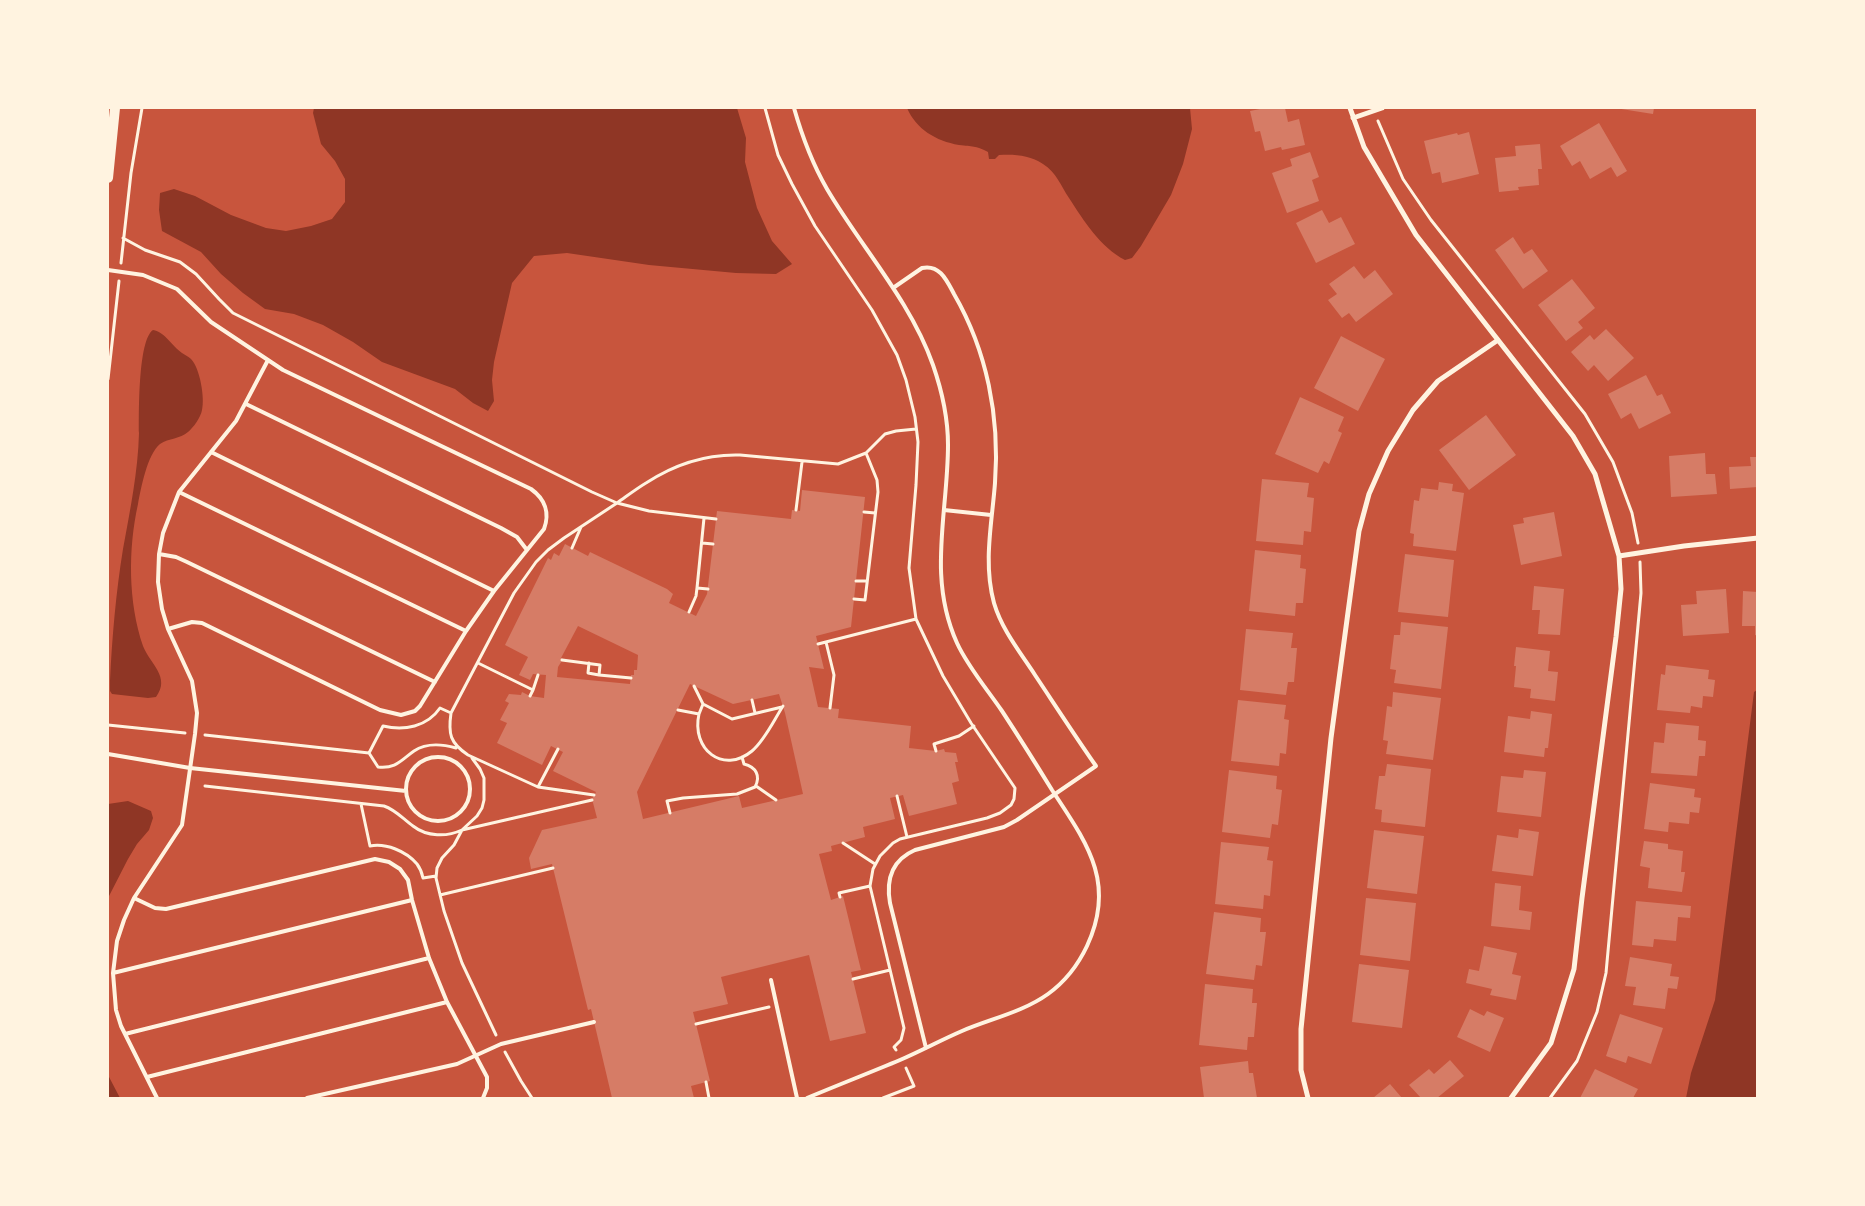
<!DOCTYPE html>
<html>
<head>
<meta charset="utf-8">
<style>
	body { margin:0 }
	#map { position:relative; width:1865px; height:1206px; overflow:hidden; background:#c8553d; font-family:Manrope,sans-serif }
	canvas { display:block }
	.frame { position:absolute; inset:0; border:109px solid #fff3e0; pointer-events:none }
</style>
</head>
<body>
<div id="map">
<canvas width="1865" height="1206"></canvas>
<div class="frame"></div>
</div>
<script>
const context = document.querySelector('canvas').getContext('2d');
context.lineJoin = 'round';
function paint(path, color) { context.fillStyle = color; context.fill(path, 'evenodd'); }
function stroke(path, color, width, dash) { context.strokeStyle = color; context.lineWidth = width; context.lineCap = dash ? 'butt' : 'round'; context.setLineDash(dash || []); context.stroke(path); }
paint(new Path2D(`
	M314,108H737L746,138L745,162L757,208L772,241L792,264L776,274L736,273L649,265L567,253L534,256L512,283L494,362L492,380L494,401L488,411L473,403L455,389L382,362L353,342L323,325L294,314L265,309L243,293L221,274L201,252L162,231L159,210L160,193L174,189L195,196L231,215L266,228L286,231L311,226L332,219L345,202V179L335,161L321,144L313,113Z
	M907,108H1190L1192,129L1183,164L1171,195L1141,246L1132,258L1125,260C1100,247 1084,221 1069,198C1061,186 1056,172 1043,164C1030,155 1014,154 999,155L995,159H989L988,152C975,145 973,147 959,145C936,141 916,129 907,108Z
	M153,330C165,332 172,346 182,353C185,355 189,357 191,359C200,368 205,398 202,410C201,417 193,428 188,432C180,439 169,438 160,444C147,455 141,488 138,504C128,549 128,602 143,646C150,664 171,677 156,697L148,698L112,694L110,691V681C112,638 116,592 123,549C130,510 138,472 139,433C139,413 138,340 153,330Z
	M1757,690V1098H1686L1691,1073L1715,1000L1754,692Z
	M128,801L151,811L153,818L149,830L137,844L128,859L108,898V804Z
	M108,1075L120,1098H121H108Z`), '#8f3625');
paint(new Path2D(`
	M1265,108H1285L1288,122L1299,119L1305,145L1282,150L1281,147L1265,151L1260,131L1255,132L1250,111Z
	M1615,108H1654L1653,114Z
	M1599,123L1627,171L1617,177L1611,167L1590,179L1580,161L1572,166L1560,146Z
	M1469,132L1479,174L1442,183L1440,172L1432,174L1424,141L1457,133L1458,135Z
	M1540,144L1542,169H1538L1539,185L1518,187L1519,190L1499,192L1495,158L1516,156L1515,146Z
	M1310,152L1319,177L1312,180L1319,201L1287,213L1272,173L1292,166L1290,159Z
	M1322,210L1329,223L1341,217L1355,244L1316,263L1296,223Z
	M1513,237L1524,254L1532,249L1548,271L1523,289L1495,250Z
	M1354,266L1364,279L1375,270L1393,294L1356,322L1349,313L1342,318L1328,300L1337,294L1329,284Z
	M1572,279L1595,308L1578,322L1583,328L1566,341L1538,305Z
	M1606,329L1634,358L1608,381L1594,365L1588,371L1571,352L1590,335L1594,340Z
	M1341,336L1385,359L1358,411L1314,388Z
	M1646,375L1657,396L1662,394L1671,413L1639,429L1631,413L1621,419L1608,394Z
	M1300,397L1344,417L1338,431L1342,433L1329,464L1324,461L1318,473L1275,454Z
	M1486,415L1516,455L1469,490L1439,450Z
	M1705,453L1706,474H1715L1717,494L1671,497L1669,456Z
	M1750,457H1758V487L1730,489L1729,467L1751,466Z
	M1262,479L1309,483L1307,497L1314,498L1311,532L1304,531L1303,545L1256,541Z
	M1439,482L1453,484L1452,491L1464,493L1456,551L1413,546L1414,534L1410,533L1414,500L1419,501L1421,488L1438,490Z
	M802,490L865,497L851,627L816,636L824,669L809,667L818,707L839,709L838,718L911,726L909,748L936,751L944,749L945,752L956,753L958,762H955L959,781L952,783L957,804L909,816L903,795L890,798L895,819L863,827L865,837L831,846L832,851L819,854L831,900L843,896L861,970L851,972L866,1033L830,1041L809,955L721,977L728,1004L693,1012L710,1081L691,1086L694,1098H612L591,1009L588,1010L552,864L531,869L529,858L542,830L597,818L592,799L596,792L553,771L563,752L551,746L542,765L497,743L507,723L500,720L509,703L505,701L509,694L521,695L522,692L530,696L544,698L546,675L533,674L530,680L519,675L528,657L505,645L548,558L551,560L554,553L559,556L565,544L588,556L590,552L667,589L673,594L669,603L696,616L707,594L717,511L791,519L792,510L800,511ZM578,626L638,655L637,670H634V675H631L630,684L557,677L558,667L563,659L561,658ZM690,684L733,704L779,694L785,713L803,794L742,808L739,796L643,819L637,792Z
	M1554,512L1562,556L1521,565L1513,525L1524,523L1523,518Z
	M1255,550L1301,555L1300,568L1306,569L1303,603H1296L1295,616L1249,611Z
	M1405,554L1454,560L1448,617L1398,612Z
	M1534,586L1564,589L1560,635L1538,634L1540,610H1532Z
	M1726,589L1729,633L1683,636L1681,605L1697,604L1696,591Z
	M1743,591L1758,592V636L1755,635V626H1742Z
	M1401,622L1448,627L1441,689L1394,683L1396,670L1390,669L1394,635H1400Z
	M1246,629L1293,633L1291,648H1297L1294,682H1288L1286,695L1240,690Z
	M1516,647L1550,651L1548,671L1558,672L1555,701L1530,698L1531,689L1514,687L1516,666H1514Z
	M1666,665L1709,670L1708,679L1715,680L1713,697L1703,696L1702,708L1691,706L1690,713L1657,710L1661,674L1665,675Z
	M1393,692L1441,698L1433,760L1386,754L1388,741L1383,740L1387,706L1392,707Z
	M1238,700L1286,705L1284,719L1289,720L1286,754L1280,753L1279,766L1231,761Z
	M1531,711L1552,714L1548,748H1545L1544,757L1504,752L1508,716L1530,719Z
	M1666,723L1699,726L1698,740L1706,741L1705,756H1699L1697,776L1651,773L1654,742L1664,743Z
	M1387,764L1431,769L1425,827L1381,822L1382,810L1375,809L1379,776H1385Z
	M1229,770L1277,776L1276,789L1282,790L1278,825L1272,824L1270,838L1222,832Z
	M1524,770L1546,772L1541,817L1497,812L1501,776L1523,778Z
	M1650,783L1695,789L1694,797L1701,798L1699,813L1690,812L1689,824L1669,822L1668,832L1644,829Z
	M1519,829L1539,832L1533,876L1492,871L1497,835L1518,838Z
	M1374,830L1424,836L1417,894L1367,888Z
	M1644,841L1668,844V849L1683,851L1681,872H1685L1682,892L1648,888L1650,868L1640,866Z
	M1221,842L1269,847L1267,860L1273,861L1270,896L1264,895L1263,909L1215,904Z
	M1495,883L1521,886L1519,910L1532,912L1530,930L1491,926Z
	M1366,898L1416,903L1410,961L1360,955Z
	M1636,901L1691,906L1690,918L1678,917L1676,941L1654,939L1653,947L1632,945Z
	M1214,912L1261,918L1260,932H1266L1262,966L1256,965L1254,980L1206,974Z
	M1484,946L1517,953L1512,974L1521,976L1516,1000L1490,995L1492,989L1466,983L1469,969L1479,971Z
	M1630,957L1672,964L1670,976L1679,977L1677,989L1668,988L1665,1009L1633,1005L1636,987L1625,986Z
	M1359,964L1409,970L1402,1028L1352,1022Z
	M1205,984L1253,989L1252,1003H1257L1254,1037H1248L1247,1050L1199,1045Z
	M1470,1009L1484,1016L1487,1011L1504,1018L1490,1052L1457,1037Z
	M1620,1014L1663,1028L1651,1064L1628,1056L1626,1063L1606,1056Z
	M1450,1060L1464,1076L1437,1098H1421L1409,1085L1429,1069L1434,1074Z
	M1248,1061L1249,1073H1253L1257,1098H1204L1200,1067Z
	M1595,1069L1638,1089L1633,1098H1580Z
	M1390,1084L1402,1098H1373Z`), '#d67c66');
stroke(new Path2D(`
	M765,108L778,155L792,184L815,226L872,310L897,355L906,380L915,417L918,442L916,485L909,568L916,619L943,676L971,723L1015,788L1014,799L1011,805L1000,813L987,818L900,839L893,843L880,856L873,869L870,886L904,1028L901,1040L894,1047L896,1050
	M1378,121L1403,179L1431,220L1585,414L1613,462L1632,513L1638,543
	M123,238L145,250L180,262L196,274L219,299L233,313L592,492L617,503C627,496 636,489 646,483C675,464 706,454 740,455L838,464L866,453L885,434L896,431L916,429
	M121,263L131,173L142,108
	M108,379L119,281
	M796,510L802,462
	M864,512L875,513
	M704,518L697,588L708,589
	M702,543L713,544
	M572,548L581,527
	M856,581H867
	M854,599L865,600L878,492L877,480L866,453
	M689,612L696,596L697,588
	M826,642L834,675L830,708
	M818,644L916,619
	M562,660L600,665L599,675L631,678
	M478,663L533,690L530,696
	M589,663L588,673L599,675
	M694,686L703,704
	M533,690L538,675
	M752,700L755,713
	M678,710L699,714C691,749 723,775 752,751C765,740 774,720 783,706
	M699,714L703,704L732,719L782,707
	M108,725L185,733
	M205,735L369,753L383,726C404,731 427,727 440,708L451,713
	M936,751L934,744L959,736L974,726
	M369,753L378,767C396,769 401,760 414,751C426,743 442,744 456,748
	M472,758L480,769L484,778V800L482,808L477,816L462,830L454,845L442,858L437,868L436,878L444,911L462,963L496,1035
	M205,786L384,806C396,810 403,819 413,826C427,837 447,837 462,830L592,800
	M756,786L776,800
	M538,787L558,749
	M594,795L538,787L468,755C450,743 448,734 451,713L514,593L536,562L548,550L564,538L617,503L649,511L716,519
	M897,796L907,837
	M361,804L370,846C386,843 406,851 417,864C420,868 422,873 423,878L436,876
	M670,813L667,801L683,798L737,794L755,787C761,776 756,767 744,764L742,757
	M843,843L875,864
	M440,895L553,868
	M840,897L839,893L870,886
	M853,979L890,970
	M696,1024L769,1007
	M505,1052L521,1081L532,1098
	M706,1082L709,1098
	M883,1098L914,1086L906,1068
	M1550,1098L1577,1061L1597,1012L1606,973L1641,593L1640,562`), '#fff3e0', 3);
stroke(new Path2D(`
	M794,108C802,136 812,163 827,189C861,247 910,300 933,365C942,391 948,418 948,445C948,513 927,577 957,643C968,667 987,689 1002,711C1019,737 1036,764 1052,790C1086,842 1117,882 1087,946C1078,965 1066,981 1048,994C1023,1012 990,1019 962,1031C941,1040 921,1051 900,1060C869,1073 838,1085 807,1098
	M108,270L143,275L177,289L211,322L283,370L531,489C545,499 550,513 544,529L494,591L466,631L420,706L415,711L401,715L380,710L202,623L192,622L168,629
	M893,288L922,268C940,264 947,281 954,294C987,351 1000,417 995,483C992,523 983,563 994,603C1002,630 1020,652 1035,675C1055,705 1075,736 1096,766L1017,820L1004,827L915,850C892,860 886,880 890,903L926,1048
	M246,404L501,528L517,537L527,550
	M211,452L494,591
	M179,492L466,631
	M944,510L991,515
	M159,554L176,557L187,562L435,682
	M108,754L190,768L406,791
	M406 789a32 32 0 1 1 64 0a32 32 0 1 1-64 0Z
	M134,898L155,908L166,909L375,859L389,862L400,869L408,880L412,900L429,958L447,1002L487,1077V1088L483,1098
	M113,973L412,900
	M771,980L797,1098
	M125,1034L429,958
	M147,1077L447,1002
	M157,1098L121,1026L116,1010L113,973L117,941L124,920L134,898L182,825L195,734L197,713L192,681L168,629L162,609L158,582L159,554L163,533L179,492L236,421L268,360
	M307,1098L457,1064L501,1044L594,1022`), '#fff3e0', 4);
stroke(new Path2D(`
	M1350,108L1364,147L1416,235L1573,436L1595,474L1619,556L1621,589L1616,637L1582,898L1574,969L1551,1043L1511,1098
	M1353,118L1382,108
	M1619,556L1684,546L1758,538
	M1308,1098L1301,1070V1029L1331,738L1359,531L1369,494L1388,451L1413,410L1438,381L1498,340`), '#fff3e0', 5);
stroke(new Path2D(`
	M108,178L115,108`), '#fff3e0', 10);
</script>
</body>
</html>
